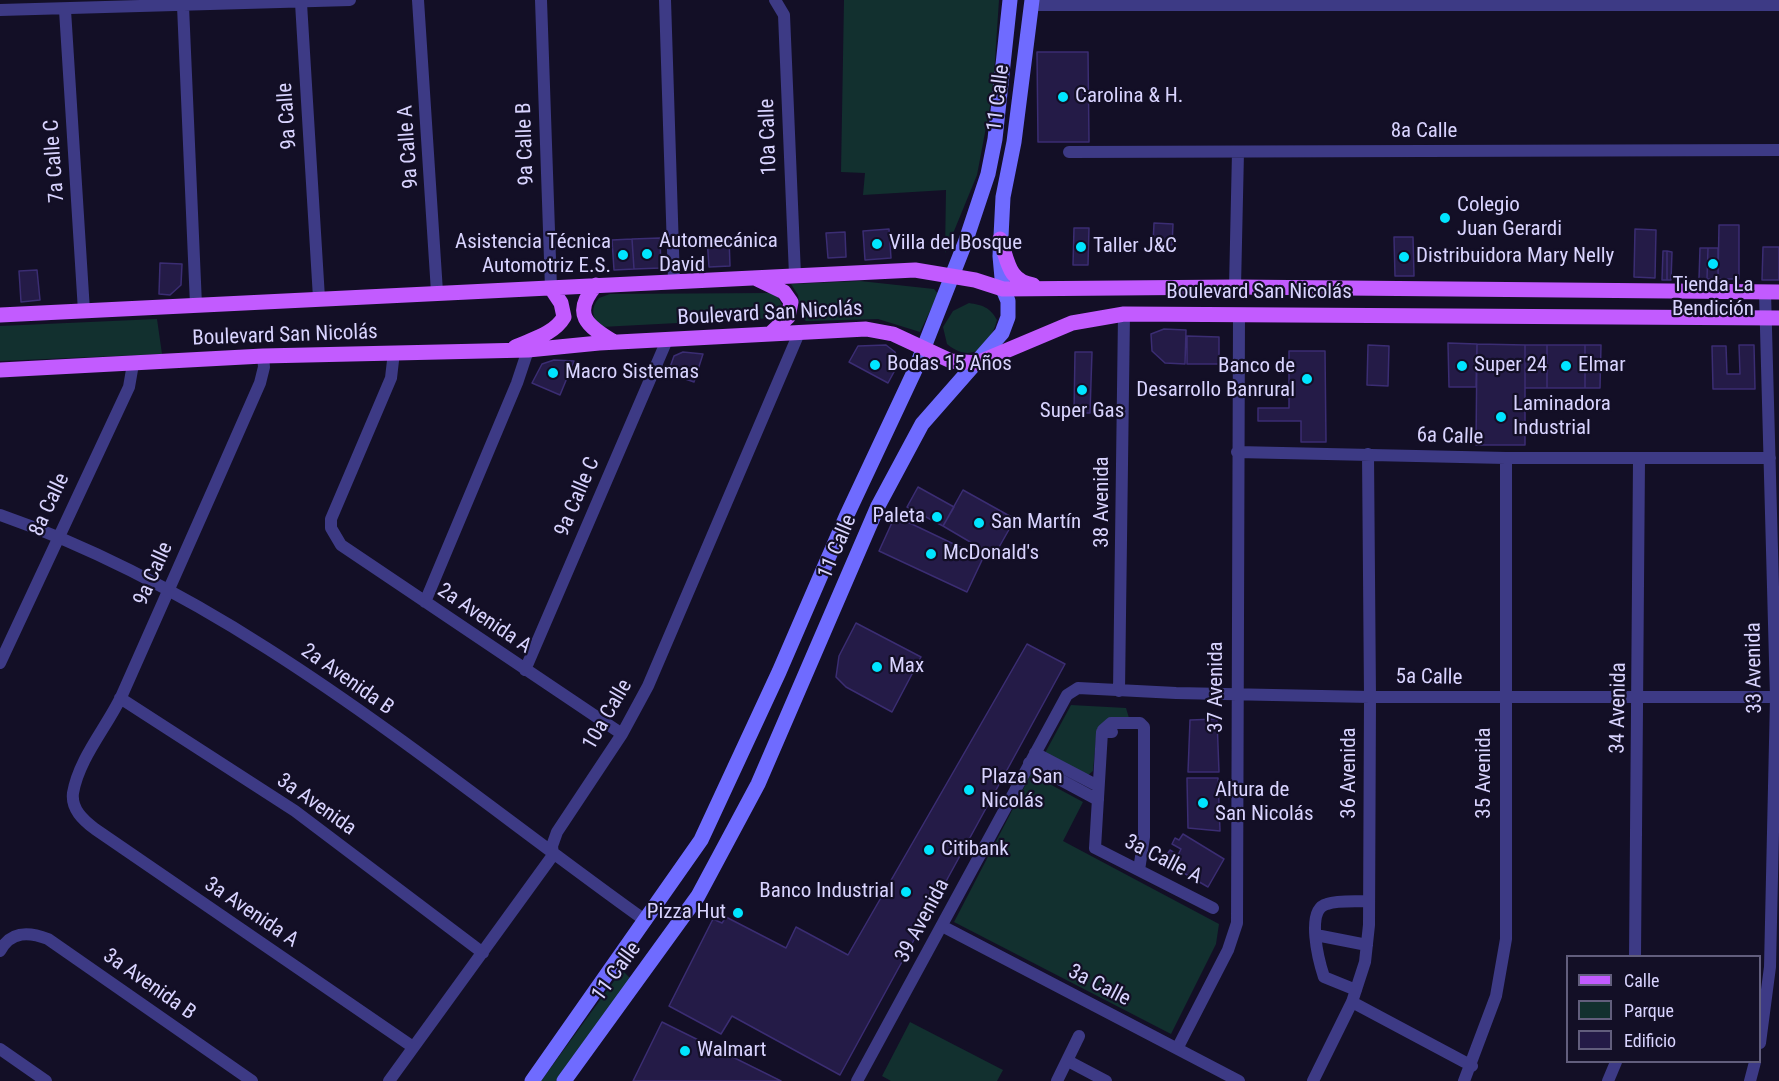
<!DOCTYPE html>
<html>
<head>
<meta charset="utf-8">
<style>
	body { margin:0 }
	#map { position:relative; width:1779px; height:1081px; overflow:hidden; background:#130f26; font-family:"Roboto Condensed",sans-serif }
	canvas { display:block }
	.legend { position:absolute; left:1566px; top:955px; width:195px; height:108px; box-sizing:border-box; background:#130f26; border:2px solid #625e7d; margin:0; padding:8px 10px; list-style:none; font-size:18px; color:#d9d4ff }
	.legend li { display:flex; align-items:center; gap:12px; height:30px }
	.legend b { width:30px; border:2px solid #625e7d }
</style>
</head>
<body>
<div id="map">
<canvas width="1779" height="1081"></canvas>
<ul class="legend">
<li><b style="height:8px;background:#c25bff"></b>Calle</li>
<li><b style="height:16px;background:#12302f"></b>Parque</li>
<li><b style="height:16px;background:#241b47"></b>Edificio</li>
</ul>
</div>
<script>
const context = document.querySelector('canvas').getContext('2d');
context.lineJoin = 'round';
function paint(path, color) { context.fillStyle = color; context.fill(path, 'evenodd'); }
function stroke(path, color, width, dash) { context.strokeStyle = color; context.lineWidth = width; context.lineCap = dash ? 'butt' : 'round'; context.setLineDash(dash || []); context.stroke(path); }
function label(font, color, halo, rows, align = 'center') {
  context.font = font + ' "Roboto Condensed",sans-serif'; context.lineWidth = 4.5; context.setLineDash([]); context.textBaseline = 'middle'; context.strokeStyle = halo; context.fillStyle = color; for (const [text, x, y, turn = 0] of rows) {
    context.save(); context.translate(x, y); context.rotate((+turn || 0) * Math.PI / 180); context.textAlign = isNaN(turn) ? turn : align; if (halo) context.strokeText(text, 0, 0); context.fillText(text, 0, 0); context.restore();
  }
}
paint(new Path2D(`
	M844,0H999L993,90L977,175L945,253L946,190L863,195L865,173L841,172Z
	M860,281L934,289L938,294L920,332L878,319L806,321L801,317L798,295L791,284Z
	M770,293L778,297L782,305L779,314L774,318L601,327C592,318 590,308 599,298L610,294Z
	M969,303C982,305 990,307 997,320C990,346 972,365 947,344L943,327L953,311Z
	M157,319L162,354L0,361V326Z
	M1071,705L1126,708L1129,718L1096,739L1093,771L1087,776L1045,753Z
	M1031,774L1083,802L1063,841L1219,924L1216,944L1171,1034L954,922Z
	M622,970L631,979L556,1081H541Z
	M910,1022L1003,1070L997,1081H891L882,1076Z`), '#12302f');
const building = new Path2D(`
	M1037,52H1088L1089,142H1038Z
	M1154,223L1173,224L1172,245L1153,244Z
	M1719,225H1739V279H1718Z
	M1074,228H1089L1088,265H1073Z
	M889,229L891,258L865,260L863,231Z
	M1635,229L1656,230L1655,278L1634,277Z
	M845,232L846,257L828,258L826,233Z
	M729,237L730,266L709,267L707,238Z
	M1394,237H1413L1414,276H1395Z
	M660,238L661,268L634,269L632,239Z
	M632,239L634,269L614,270L612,240Z
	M1763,247H1779V280H1762Z
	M1700,248H1708L1707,279H1699Z
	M1708,248H1718V279H1707Z
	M1663,251H1667V280H1662Z
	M1667,251L1672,252L1671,280H1667Z
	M160,263L182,264L181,285L170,295L159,294Z
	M37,270L40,300L21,302L19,271Z
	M1164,329L1186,330L1185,364L1165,363L1152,351L1151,334Z
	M1187,336L1219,337V364H1187Z
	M1448,343L1477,344L1476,387H1449Z
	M1477,344L1525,345V445H1476Z
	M886,345L895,352L897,360L895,370L888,383L849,362L858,346Z
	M1368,345L1389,346L1388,386L1367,385Z
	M1525,345H1547V388H1525Z
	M1547,345H1585V388H1547Z
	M1585,345H1601L1600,388H1585Z
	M1739,345H1754L1755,389H1713L1712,346H1726L1727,374H1740Z
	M1289,351H1325L1326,442H1301V421H1258V408H1289Z
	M683,352L703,354L694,382L668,373L674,356Z
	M1075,352H1092L1090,413H1074Z
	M554,360L574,361L560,395L532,383L542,364Z
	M918,487L954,507L943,526L907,507Z
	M963,490L1015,519L994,556L943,526Z
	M895,516L983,558L967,592L879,551Z
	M856,623L921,657L892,712L846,687L836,677L839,656Z
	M1027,644L1065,664L840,1075L732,1016L721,1034L669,1006L713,919L722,923L726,917L786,948L796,927L848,955Z
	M1217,719L1219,772H1188L1190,720Z
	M1187,778H1218L1220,831L1188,828Z
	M1183,834L1224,859L1208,887L1168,864L1170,859L1166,856L1170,850L1178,855L1181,849L1172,844L1175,838L1179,840Z
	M662,1022L781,1081H633Z`);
paint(building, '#241b47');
stroke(building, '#3b2d73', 1.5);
stroke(new Path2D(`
	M418,0L437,292
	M541,0L551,288
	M665,0L674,281
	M775,0L784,15L795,275
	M301,3L319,298
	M1032,5H1779
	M183,6L196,305
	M0,10L350,0
	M65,10L84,311
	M1069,152L1779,150
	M1235,287L1238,152
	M394,352L391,378L331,519V528L341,545L622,734
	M263,356L264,367L260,383C214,487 169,591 122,695C107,727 79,758 73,793C71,809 83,820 95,829L413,1047
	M1237,452L1506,458H1770
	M0,515C242,599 440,774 646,921
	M425,602L517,383L528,350
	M0,663L129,387L133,364
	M525,670L667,340
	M1119,691L1124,314
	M120,698L295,811L483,953
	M1103,730L1111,723H1140L1144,727V837L1139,870
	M1112,732H1102L1095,848L1213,908
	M1035,753L1098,786
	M1029,763L1098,800
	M942,926L1239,1081
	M1316,935L1367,945
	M0,951C11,930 30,932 48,939L252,1081
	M1635,956L1639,460
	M1356,990L1324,977C1319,962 1305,909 1327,904C1339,900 1356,902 1369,901
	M1352,1002L1472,1066
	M1760,1043L1770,967L1776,697L1765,292
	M1178,1047L1228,950L1237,923L1239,314
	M0,1049L46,1081
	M1068,1061L1106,1081
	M389,1081L553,855L552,846L557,832L622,734L648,686L799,333
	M857,1081L1067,695L1078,688L1176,693L1370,697H1779
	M1057,1081L1079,1036
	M1313,1081L1352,1002L1365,962L1369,925L1370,697L1368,454
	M1464,1081L1496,996L1506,939V458
	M1608,1081L1616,1062
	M1750,1081L1755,1062`), '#3d3a85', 12);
stroke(new Path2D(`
	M532,1081L701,840L779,672L846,517L915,370L965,243L988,174L995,139L1010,0
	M564,1081L698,896L758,784L878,506L922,424L1002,333L1008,317V301L1003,289L1000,256L1003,197L1014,142L1032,0`), '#6f6bff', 15);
stroke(new Path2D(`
	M1000,239C1008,261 1008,281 1033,285
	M755,278L784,292L791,302L788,317L770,334
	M596,285C571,314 587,326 614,342
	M0,315L915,270L975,280L1003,289L1235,287L1779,292
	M515,347C533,339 554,334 564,317L561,303L551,288
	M0,370L263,356L528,350L599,343L866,329L893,334L951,361L977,363L1072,323L1124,314L1779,318`), '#c25bff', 15);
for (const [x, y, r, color] of [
	[1063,97,6,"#00e5ff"],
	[1445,218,6,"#00e5ff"],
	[877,244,6,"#00e5ff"],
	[1081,247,6,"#00e5ff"],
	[647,254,6,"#00e5ff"],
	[623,255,6,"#00e5ff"],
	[1404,257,6,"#00e5ff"],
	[1713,264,6,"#00e5ff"],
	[875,365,6,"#00e5ff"],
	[1462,366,6,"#00e5ff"],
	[1566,366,6,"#00e5ff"],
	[553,373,6,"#00e5ff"],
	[1307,379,6,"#00e5ff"],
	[1082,390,6,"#00e5ff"],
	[1501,417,6,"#00e5ff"],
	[937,517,6,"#00e5ff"],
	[979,523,6,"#00e5ff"],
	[931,554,6,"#00e5ff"],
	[877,667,6,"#00e5ff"],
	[969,790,6,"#00e5ff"],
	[1203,803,6,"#00e5ff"],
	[929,850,6,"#00e5ff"],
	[906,892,6,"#00e5ff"],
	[738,913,6,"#00e5ff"],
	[685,1051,6,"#00e5ff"]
]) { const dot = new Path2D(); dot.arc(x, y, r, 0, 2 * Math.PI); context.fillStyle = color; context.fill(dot); stroke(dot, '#130f26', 2); }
label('21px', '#d9d4ff', '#130f26', [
	["Carolina & H.",1075,97],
	["Colegio",1457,206],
	["Juan Gerardi",1457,230],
	["Automecánica",659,242],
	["David",659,266],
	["Asistencia Técnica",611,243,"right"],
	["Automotriz E.S.",611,267,"right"],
	["Villa del Bosque",889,244],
	["Taller J&C",1093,247],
	["Distribuidora Mary Nelly",1416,257],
	["Tienda La",1713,286,"center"],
	["Bendición",1713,310,"center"],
	["Bodas 15 Años",887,365],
	["Super 24",1474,366],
	["Elmar",1578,366],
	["Banco de",1295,367,"right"],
	["Desarrollo Banrural",1295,391,"right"],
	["Macro Sistemas",565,373],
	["Laminadora",1513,405],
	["Industrial",1513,429],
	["Super Gas",1082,412,"center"],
	["Paleta",925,517,"right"],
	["San Martín",991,523],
	["McDonald's",943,554],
	["Max",889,667],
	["Plaza San",981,778],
	["Nicolás",981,802],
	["Altura de",1215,791],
	["San Nicolás",1215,815],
	["Citibank",941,850],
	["Banco Industrial",894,892,"right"],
	["Pizza Hut",726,913,"right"],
	["Walmart",697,1051]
], 'left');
label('21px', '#d9d4ff', '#130f26', [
	["11 Calle",999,98,-83],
	["9a Calle",288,116,-94],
	["8a Calle",1424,132],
	["10a Calle",769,137,-92],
	["9a Calle B",526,144,-92],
	["9a Calle A",409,147,-94],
	["7a Calle C",55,161,-94],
	["Boulevard San Nicolás",1259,293],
	["Boulevard San Nicolás",770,314,-3],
	["Boulevard San Nicolás",285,336,-2],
	["6a Calle",1450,437,2],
	["9a Calle C",578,497,-67],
	["38 Avenida",1103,502,-90],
	["8a Calle",50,505,-65],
	["11 Calle",838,547,-67],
	["9a Calle",154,574,-66],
	["2a Avenida A",484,619,34],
	["33 Avenida",1755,668,-91],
	["5a Calle",1429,678,1],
	["2a Avenida B",347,680,35],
	["37 Avenida",1217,687,-90],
	["34 Avenida",1619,708,-89],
	["10a Calle",608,715,-60],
	["36 Avenida",1350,773,-90],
	["35 Avenida",1485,773,-90],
	["3a Avenida",316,805,35],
	["3a Calle A",1163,860,27],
	["3a Avenida A",251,913,34],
	["39 Avenida",923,921,-62],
	["11 Calle",617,972,-54],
	["3a Avenida B",149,985,35],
	["3a Calle",1099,986,27]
]);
</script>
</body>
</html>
